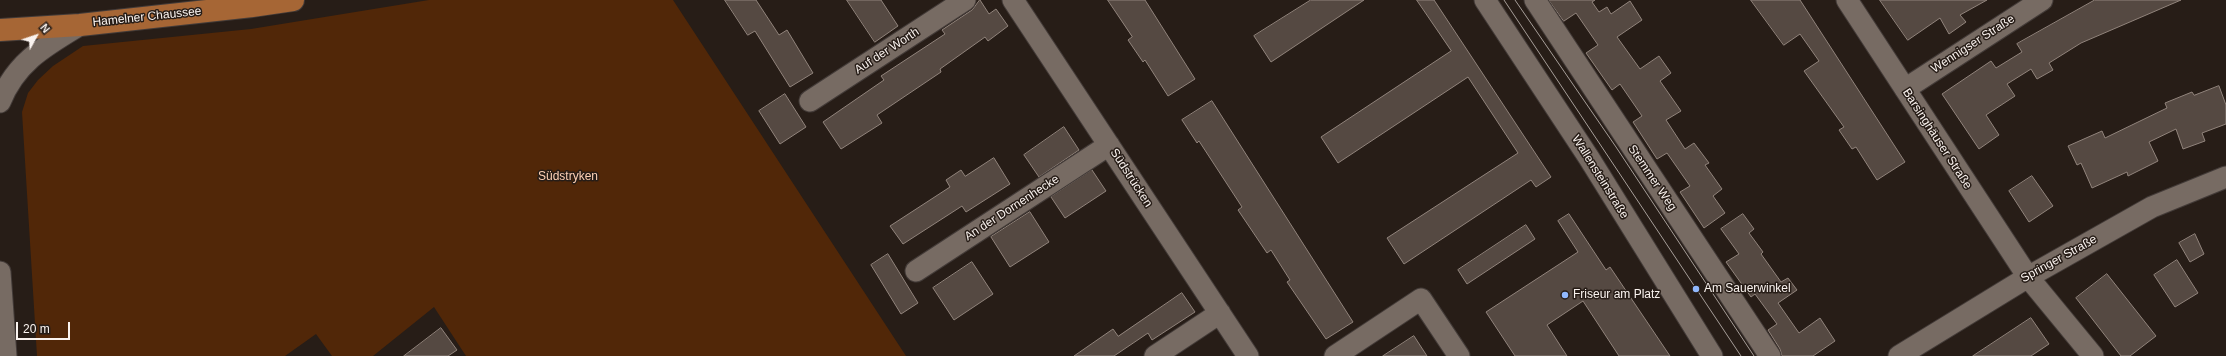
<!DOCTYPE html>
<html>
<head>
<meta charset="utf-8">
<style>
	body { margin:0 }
	#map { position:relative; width:2226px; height:356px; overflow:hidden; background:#271d17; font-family:Arial,sans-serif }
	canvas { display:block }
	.north { position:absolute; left:16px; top:16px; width:40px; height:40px; -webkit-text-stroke:3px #271d17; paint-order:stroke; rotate:50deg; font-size:11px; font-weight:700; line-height:16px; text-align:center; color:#faf3ef }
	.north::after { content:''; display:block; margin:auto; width:14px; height:18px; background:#faf3ef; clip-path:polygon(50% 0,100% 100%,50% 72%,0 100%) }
	.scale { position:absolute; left:16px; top:322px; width:54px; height:18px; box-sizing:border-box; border:2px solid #faf3ef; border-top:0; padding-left:5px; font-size:12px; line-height:14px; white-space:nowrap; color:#faf3ef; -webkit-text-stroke:3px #271d17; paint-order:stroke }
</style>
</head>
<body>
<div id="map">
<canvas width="2226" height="356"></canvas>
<div class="north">N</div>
<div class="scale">20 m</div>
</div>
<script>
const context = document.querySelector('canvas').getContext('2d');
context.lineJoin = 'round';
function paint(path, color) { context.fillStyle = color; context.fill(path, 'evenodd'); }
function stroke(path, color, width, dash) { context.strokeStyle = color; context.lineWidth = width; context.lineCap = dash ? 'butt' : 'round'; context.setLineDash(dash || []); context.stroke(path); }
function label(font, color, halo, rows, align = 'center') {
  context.font = font + ' Arial,sans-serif'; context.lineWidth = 3; context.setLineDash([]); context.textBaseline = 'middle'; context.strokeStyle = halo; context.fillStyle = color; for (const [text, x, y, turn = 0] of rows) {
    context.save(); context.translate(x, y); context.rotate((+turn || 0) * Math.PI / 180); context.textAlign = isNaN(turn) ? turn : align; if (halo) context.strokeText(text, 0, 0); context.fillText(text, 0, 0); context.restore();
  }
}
paint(new Path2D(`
	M429,0H673L906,356H466L434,307L373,356H332L316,334L285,356H37L22,112L28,93L38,80L53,66L83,46L251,29Z`), '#512708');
const building = new Path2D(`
	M725,0H756L779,35L787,30L813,73L790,87L755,31L748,35Z
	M847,0H881L898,26L875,42Z
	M980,0L989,14L996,9L1008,26L988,41L985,37L940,69L941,72L877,115L882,123L841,149L823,122L884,80L881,76L945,34L942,30L972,10Z
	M1108,0H1145L1195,79L1168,96L1145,60L1143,62L1128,40L1132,37Z
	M1311,0H1364L1271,62L1254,36Z
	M1417,0H1434L1551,177L1536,187L1531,180L1404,264L1387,238L1518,153L1468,77L1338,163L1321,137L1451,51Z
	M1549,0H1595L1592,2L1599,12L1607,7L1611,14L1630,1L1642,20L1617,37L1640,69L1659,56L1671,73L1660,81L1681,111L1666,120L1685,149L1694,143L1709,163L1705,165L1722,189L1713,196L1725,213L1704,228L1680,192L1690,186L1667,153L1657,159L1633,122L1642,116L1620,84L1612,90L1586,53L1598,45L1576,13L1564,21Z
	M1751,0H1800L1905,162L1877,180L1856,147L1852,149L1839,130L1844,127L1804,71L1819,61L1800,34L1784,45Z
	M1880,0H1987L1960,15L1966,22L1949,34L1940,18L1908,40Z
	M2095,0H2181L2081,43L2049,63L2053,70L2037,79L2031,69L2007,84L2015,96L1986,115L1999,135L1979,149L1942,94L1991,61L1996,68L2022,52L2017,44Z
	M2219,86L2226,105V124L2202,133L2205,141L2183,149L2176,129L2149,142L2158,161L2128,176L2127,172L2092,188L2081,163L2077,165L2068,146L2102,131L2105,138L2167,108L2165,103L2192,92L2194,95Z
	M785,94L806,127L780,144L759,111Z
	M1212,101L1353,322L1326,339L1287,282L1290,280L1271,250L1267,253L1238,210L1242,207L1199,141L1197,143L1182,120Z
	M1064,127L1079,150L1039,177L1024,155Z
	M994,158L1010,184L966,212L962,206L903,244L890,226L950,187L946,180L961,170L965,176Z
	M1092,170L1106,191L1065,218L1051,197Z
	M2032,176L2053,206L2029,222L2009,191Z
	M1030,212L1049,242L1010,267L991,237Z
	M1569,214L1606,270L1610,267L1670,356H1619L1583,301L1547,325L1567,356H1515L1486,312L1578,252L1558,221Z
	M1743,214L1754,229L1749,233L1763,252L1761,254L1781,282L1788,278L1797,290L1778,303L1799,333L1820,318L1835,341L1813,356H1782L1780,349L1768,330L1777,324L1755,294L1751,297L1726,262L1739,254L1721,229Z
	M1526,225L1535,239L1467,284L1458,270Z
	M2195,234L2204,254L2190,262L2179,243Z
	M888,254L918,303L901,314L871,265Z
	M2177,260L2198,293L2175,307L2154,275Z
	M972,262L993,294L954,320L933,288Z
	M2107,274L2156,336L2130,356H2121L2076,298Z
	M1182,293L1195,312L1152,340L1148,333L1114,356H1074L1113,329L1118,336Z
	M2031,318L2049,344L2031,356H1973Z
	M441,328L457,350L448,356H404Z
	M1414,336L1427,356H1383Z`);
paint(building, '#554942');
stroke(building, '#91847c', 1);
const minor = new Path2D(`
	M1013,0L1248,356
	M1485,0L1589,158L1712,356
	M1535,0L1770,356
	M1847,0L2028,277L2093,356
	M1905,89L2042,0
	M810,101L965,0
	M0,102C16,62 45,46 80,25
	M916,271L1109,145
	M0,272L6,356
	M1155,356L1220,313
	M1335,356L1421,299L1459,356
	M1899,356L2028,277L2152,207L2226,177`);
const major = new Path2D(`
	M0,30L80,25L252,6L293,0`);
stroke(minor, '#433b38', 23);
stroke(major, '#433b38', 24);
stroke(minor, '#776b63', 21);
stroke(major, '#a66635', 22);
stroke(new Path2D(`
	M1504,0L1741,356
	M1515,0L1616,147L1754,356`), '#a69e99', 1);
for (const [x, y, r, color] of [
	[1696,289,4,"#91b8fd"],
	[1565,295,4,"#91b8fd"]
]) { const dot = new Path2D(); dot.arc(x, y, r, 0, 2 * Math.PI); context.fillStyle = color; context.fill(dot); stroke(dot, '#271d17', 1.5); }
label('12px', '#faf3ef', '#271d17', [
	["Hamelner Chaussee",147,17,-6],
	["Wennigser Straße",1973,44,-33],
	["Auf der Worth",887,51,-33],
	["Barsinghäuser Straße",1937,139,57],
	["Wallensteinstraße",1600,177,58],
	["Südstrücken",1131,178,57],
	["Stemmer Weg",1652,178,56],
	["An der Dornenhecke",1012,208,-33],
	["Springer Straße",2059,259,-29]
]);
label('12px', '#fdd0b5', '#271d17', [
	["Südstryken",568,177]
]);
label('12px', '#faf3ef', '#271d17', [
	["Am Sauerwinkel",1704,289],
	["Friseur am Platz",1573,295]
], 'left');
</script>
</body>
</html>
